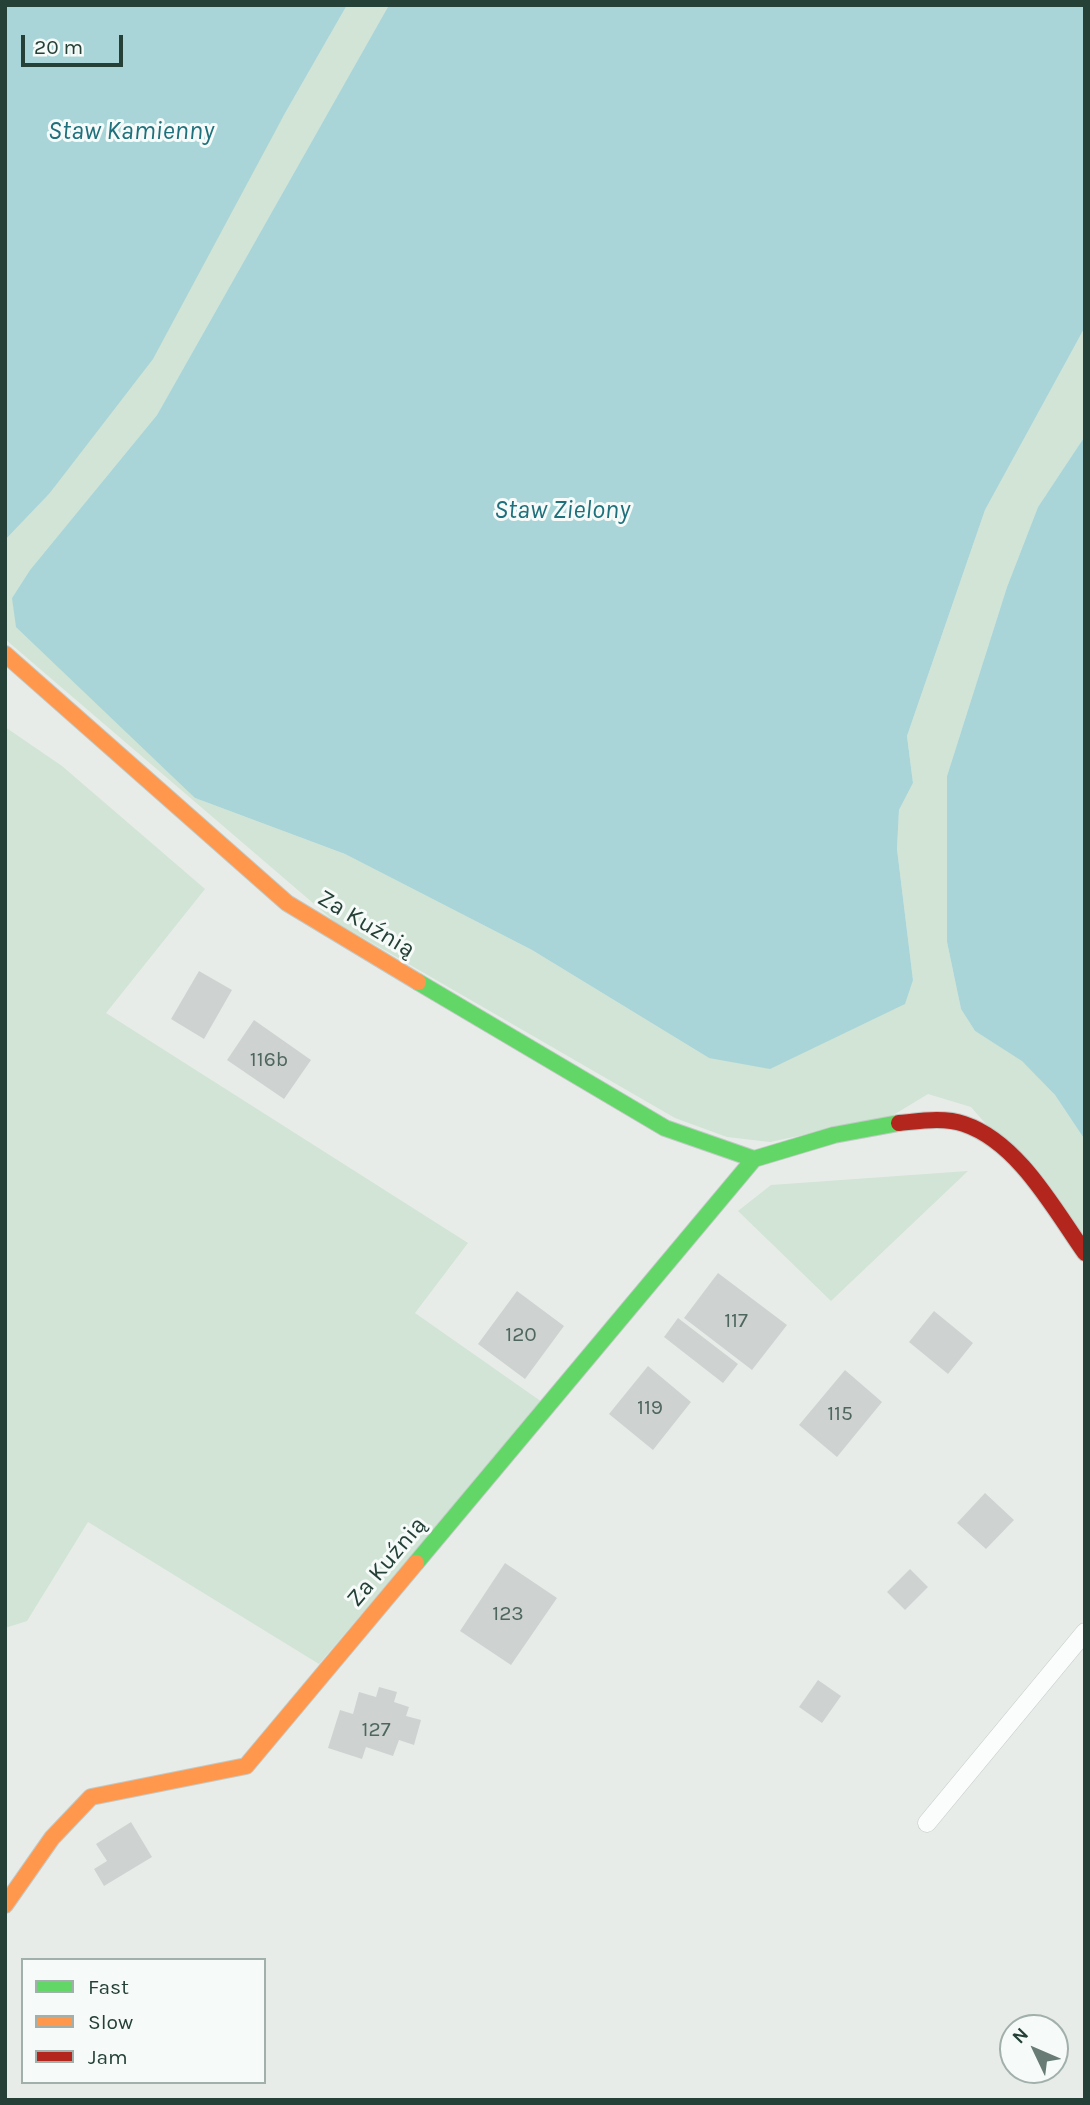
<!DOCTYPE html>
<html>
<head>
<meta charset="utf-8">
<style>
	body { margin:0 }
	#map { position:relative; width:1090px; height:2105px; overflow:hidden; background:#e7ece9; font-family:Karla,sans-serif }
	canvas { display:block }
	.frame { position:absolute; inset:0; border:7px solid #244037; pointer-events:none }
	.legend { position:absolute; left:21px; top:1958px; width:245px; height:126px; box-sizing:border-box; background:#f6faf8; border:2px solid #a2b0ab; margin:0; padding:9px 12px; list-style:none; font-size:21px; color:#244037 }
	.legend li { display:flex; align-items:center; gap:14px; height:35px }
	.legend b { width:35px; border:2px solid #a2b0ab }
	.north { position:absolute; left:999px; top:2014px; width:70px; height:70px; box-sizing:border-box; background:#f6faf8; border:2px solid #a2b0ab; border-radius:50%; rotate:314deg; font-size:19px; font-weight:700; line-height:28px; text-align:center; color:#244037 }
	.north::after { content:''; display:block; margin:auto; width:24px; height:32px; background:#687c75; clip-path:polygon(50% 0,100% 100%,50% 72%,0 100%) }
	.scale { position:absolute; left:21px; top:35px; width:102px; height:32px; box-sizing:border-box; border:4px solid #244037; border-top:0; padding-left:9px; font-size:21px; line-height:24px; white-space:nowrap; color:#244037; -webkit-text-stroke:5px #f6faf8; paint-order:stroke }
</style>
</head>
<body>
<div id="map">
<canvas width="1090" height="2105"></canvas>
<div class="frame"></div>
<ul class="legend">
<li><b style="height:9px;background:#63d668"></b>Fast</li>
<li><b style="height:9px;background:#ff974d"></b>Slow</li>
<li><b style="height:9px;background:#b3261e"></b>Jam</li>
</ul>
<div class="north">N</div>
<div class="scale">20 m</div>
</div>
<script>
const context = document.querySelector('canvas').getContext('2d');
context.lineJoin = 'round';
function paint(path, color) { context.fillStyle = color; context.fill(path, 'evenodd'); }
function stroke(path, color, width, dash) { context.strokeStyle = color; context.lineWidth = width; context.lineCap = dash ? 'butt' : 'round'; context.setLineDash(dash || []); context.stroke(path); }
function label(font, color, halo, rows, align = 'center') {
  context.font = font + ' Karla,sans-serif'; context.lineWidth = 6; context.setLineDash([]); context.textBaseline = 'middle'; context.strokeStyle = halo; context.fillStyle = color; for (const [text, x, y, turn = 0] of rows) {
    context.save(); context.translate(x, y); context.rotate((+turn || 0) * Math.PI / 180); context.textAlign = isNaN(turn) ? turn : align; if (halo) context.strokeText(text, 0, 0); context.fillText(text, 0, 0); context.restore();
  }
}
paint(new Path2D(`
	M347,5H389L157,415L30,570L12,598L195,798L345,854L532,950L709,1058L913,980L897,849L899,810L913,783L907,736L985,510L1085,327V436L1038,507L1007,587L947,776V942L961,1009L975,1031L1022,1060L1055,1095L1085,1140V1237L971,1107L928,1094L890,1117L770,1142L727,1137L675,1118L334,921L5,639V540L49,494L284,115Z
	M5,727L62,766L205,889L106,1013L468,1243L415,1313L542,1402L319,1664L88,1522L27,1621L5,1628Z
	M968,1171L831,1301L738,1211L771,1185Z`), '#d1e4d5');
paint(new Path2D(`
	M5,5H347L284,115L153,359L49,494L5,540Z
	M389,5H1085V327L985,510L907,736L913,783L899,810L897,849L913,980L905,1004L770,1069L709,1058L532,950L345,854L195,798L16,627L12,598L30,570L157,415Z
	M1085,436V1140L1055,1095L1022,1061L975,1031L961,1009L947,942V776L1007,587L1038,507Z`), '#a9d5d8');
paint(new Path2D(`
	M199,971L232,990L204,1039L171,1019Z
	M254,1020L311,1060L284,1099L227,1060Z
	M718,1273L787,1325L752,1370L684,1318Z
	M517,1291L564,1326L525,1379L478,1344Z
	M934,1311L973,1343L948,1374L909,1342Z
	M678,1318L738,1364L723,1383L664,1337Z
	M648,1366L691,1402L653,1450L609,1414Z
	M845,1370L882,1402L837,1457L799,1425Z
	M985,1493L1014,1520L986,1549L957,1523Z
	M505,1563L557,1598L511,1665L460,1631Z
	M910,1569L928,1587L905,1610L887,1592Z
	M818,1680L841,1696L822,1723L799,1707Z
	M379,1687L397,1692L394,1702L409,1707L406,1716L421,1720L414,1745L399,1740L393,1756L366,1747L362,1759L328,1748L340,1710L353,1714L359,1692L376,1697Z
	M131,1822L152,1857L104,1886L94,1869L107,1861L96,1844Z`), '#ced3d1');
const lane = new Path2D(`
	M927,1823L1085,1632`);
const fast = new Path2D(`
	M418,982L665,1128L754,1159
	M416,1563L754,1159L834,1135L899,1123`);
const slow = new Path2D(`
	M5,654L287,903L418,982
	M5,1905L52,1838L91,1797L246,1766L416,1563`);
const jam = new Path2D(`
	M899,1123C920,1121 944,1117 964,1124C1018,1142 1054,1209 1085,1253`);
stroke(lane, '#c4c9c6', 19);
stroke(fast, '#c2cac6', 18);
stroke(slow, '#c2cac6', 18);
stroke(jam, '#c2cac6', 18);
stroke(lane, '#fbfcfc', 18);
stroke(fast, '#63d668', 16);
stroke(slow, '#ff974d', 16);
stroke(jam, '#b3261e', 16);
label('21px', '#4f665e', null, [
	["116b",269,1060],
	["117",736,1321],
	["120",521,1335],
	["119",650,1408],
	["115",840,1414],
	["123",508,1614],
	["127",376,1730]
]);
label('24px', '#244037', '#f6faf8', [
	["Za Kuźnią",366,924,31],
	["Za Kuźnią",387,1562,-50]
]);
label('italic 26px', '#1e717c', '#f6faf8', [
	["Staw Kamienny",131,132],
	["Staw Zielony",562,511]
]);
</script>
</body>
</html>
